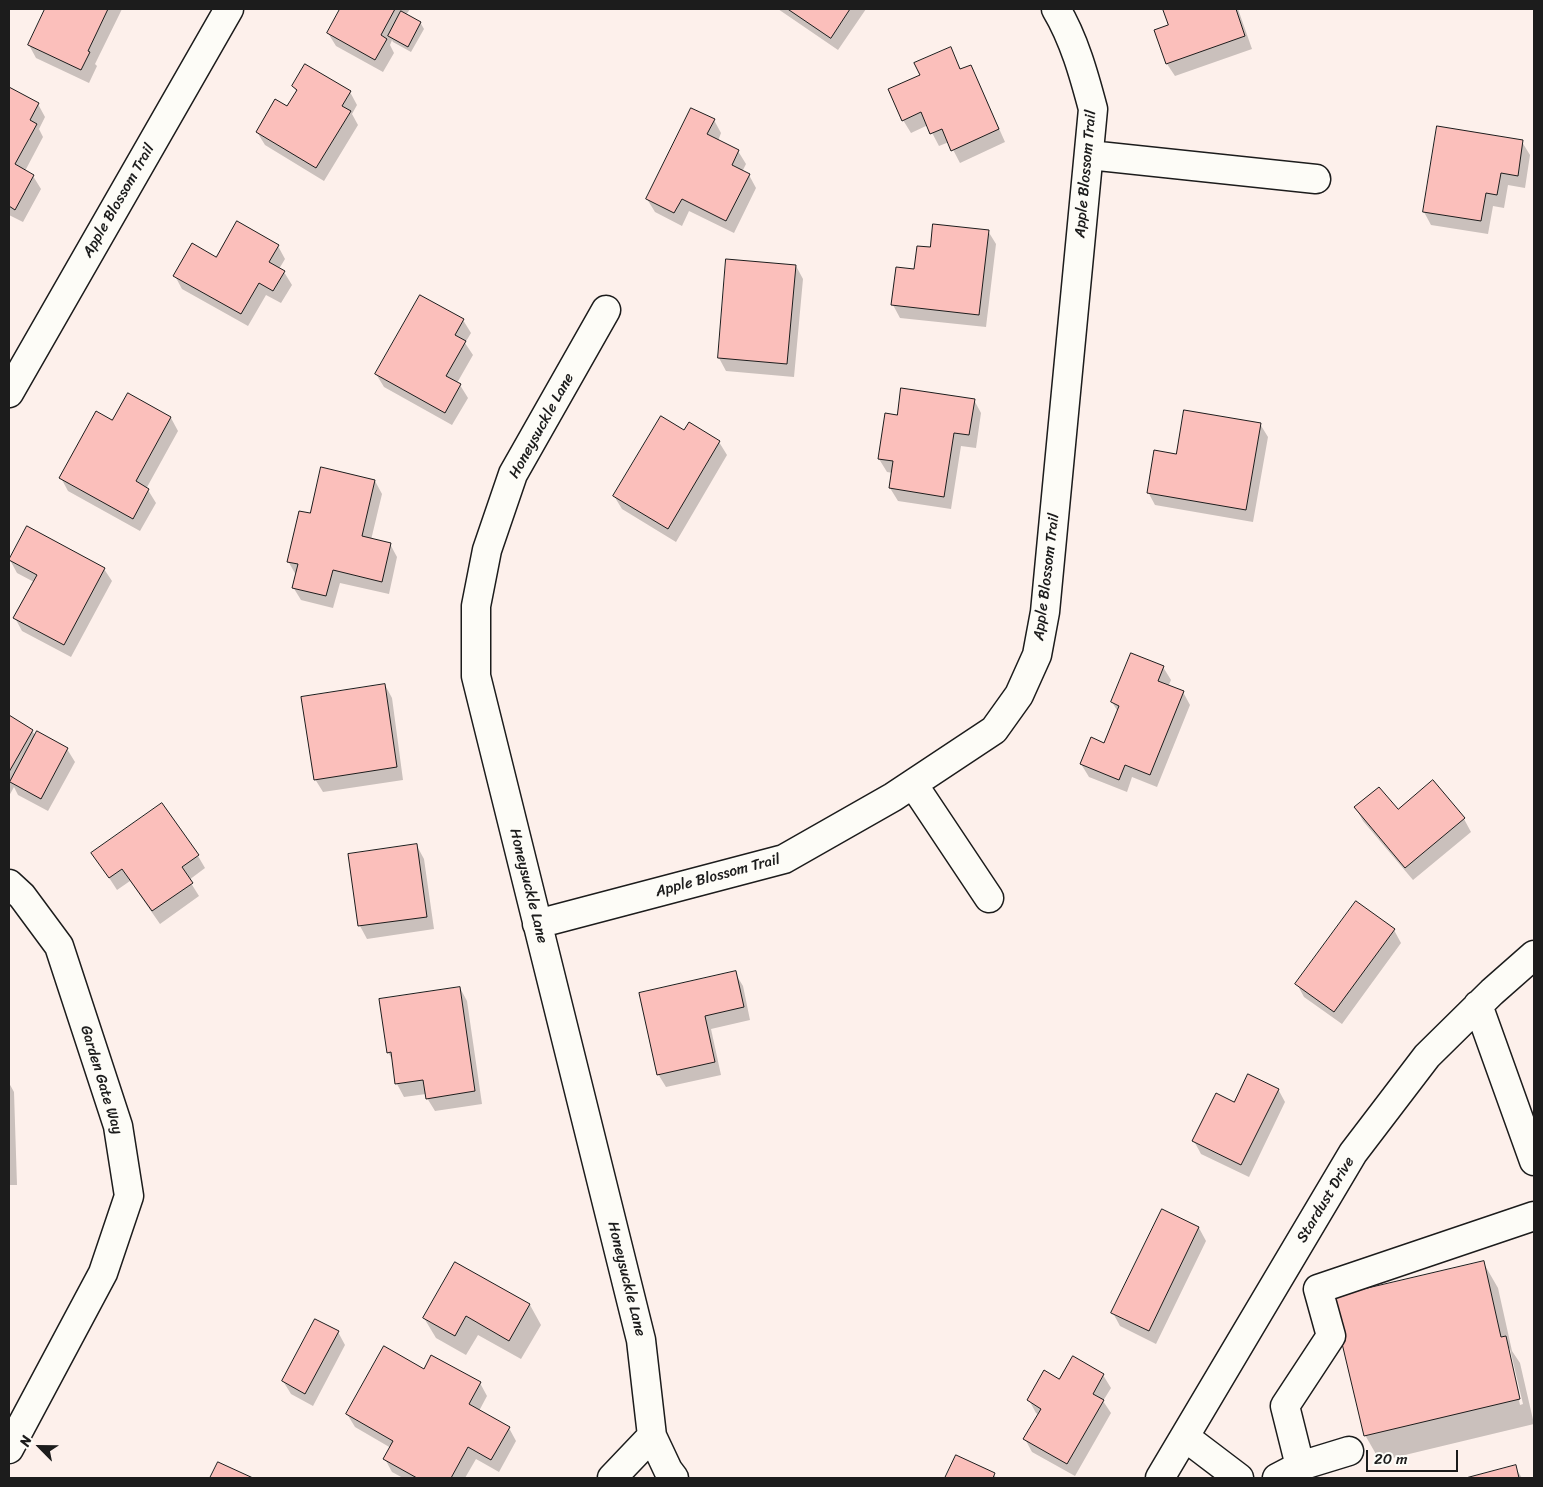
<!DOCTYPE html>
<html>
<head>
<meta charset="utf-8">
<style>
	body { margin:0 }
	#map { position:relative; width:1543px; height:1487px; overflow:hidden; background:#fdf0eb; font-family:Sriracha,sans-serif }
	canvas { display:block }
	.frame { position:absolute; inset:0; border:10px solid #1c1c1c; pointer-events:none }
	.north { position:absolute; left:15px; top:1422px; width:50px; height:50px; -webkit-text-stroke:4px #fdfcf7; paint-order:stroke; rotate:293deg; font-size:14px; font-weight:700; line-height:20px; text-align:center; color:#1c1c1c }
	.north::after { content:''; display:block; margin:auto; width:18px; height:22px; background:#1c1c1c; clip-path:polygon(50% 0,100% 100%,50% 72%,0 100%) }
	.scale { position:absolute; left:1366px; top:1450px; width:92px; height:22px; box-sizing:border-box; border:2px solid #1c1c1c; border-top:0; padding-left:6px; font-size:15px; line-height:18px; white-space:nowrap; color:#1c1c1c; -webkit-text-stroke:4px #fdfcf7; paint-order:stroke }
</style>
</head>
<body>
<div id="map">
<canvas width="1543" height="1487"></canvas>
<div class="frame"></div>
<div class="north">N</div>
<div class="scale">20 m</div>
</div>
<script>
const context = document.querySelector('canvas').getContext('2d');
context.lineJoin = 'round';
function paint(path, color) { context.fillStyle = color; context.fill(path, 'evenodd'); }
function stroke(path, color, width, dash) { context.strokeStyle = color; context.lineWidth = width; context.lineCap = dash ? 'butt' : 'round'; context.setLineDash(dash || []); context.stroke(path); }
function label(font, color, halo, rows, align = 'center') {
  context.font = font + ' Sriracha,sans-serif'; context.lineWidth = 4; context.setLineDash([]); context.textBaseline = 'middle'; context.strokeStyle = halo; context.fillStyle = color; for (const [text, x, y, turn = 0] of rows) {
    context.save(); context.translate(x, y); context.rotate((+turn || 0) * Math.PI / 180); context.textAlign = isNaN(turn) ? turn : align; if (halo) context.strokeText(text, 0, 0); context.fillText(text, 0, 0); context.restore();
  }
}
paint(new Path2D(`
	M46,9H122L95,64L97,66L89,83L36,58L29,45Z
	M342,9H410L406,15L420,22L424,29L411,52L393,42L392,40L390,45L394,53L383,72L336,46L328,33Z
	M778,9H866L838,50Z
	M1164,9H1238L1252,49L1175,76L1167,64L1170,26Z
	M950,49L961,70L970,67L977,79L1005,142L960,163L949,142L939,146L928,125L911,133L903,120L921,76Z
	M293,86L350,92L357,105L352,114L358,125L324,181L265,145L257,132L287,108L297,92Z
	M9,88L38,104L45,117L39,129L43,137L25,171L33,176L41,189L23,222L9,215Z
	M714,120L721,133L718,141L738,151L746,164L742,172L749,175L756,188L734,233L689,211L682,226L655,212L647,199Z
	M1522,142L1530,155L1525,188L1508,185L1504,208L1493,206L1488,234L1431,225L1424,212Z
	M988,231L996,244L986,327L900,318L893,305L931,248Z
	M278,246L285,259L279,269L284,272L292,285L281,303L266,295L248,326L182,289L175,276Z
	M796,266L803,279L794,377L726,371L719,358Z
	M463,320L471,333L465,343L473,355L457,383L460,385L468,398L452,425L384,387L376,374Z
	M128,394L171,418L178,431L146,489L148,490L156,503L140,531L68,491L61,478L113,422Z
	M974,400L981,413L976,448L961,446L951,509L898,501L890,488L893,473L887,472L879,459L898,417Z
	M1260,424L1268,437L1253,522L1155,505L1148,492Z
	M684,431L719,442L727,455L676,542L622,509L614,496Z
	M375,481L382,494L371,540L390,544L397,557L389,594L340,583L333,608L301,600L293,587L296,575L288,561L311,515Z
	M10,560L104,569L112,581L71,657L22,631L15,618L34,582L17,573Z
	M1163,667L1171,680L1168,687L1183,692L1190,705L1157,787L1132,777L1127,792L1089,777L1081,764L1105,744L1118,712L1112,702Z
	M385,685L392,698L403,780L323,792L315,779Z
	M9,717L32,731L36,736L67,749L75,762L48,811L18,795L14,787L9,796Z
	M1356,808L1464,819L1471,832L1413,880L1363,821Z
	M417,846L424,859L434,929L367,939L360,926L350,856Z
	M93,853L198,856L205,868L189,880L199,896L160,924L130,881L117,890Z
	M1394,930L1401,943L1342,1024L1304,997L1297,984Z
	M735,973L743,986L750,1020L711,1029L721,1075L666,1087L658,1074Z
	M460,988L467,1001L482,1104L435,1111L427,1098L426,1094L404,1097L397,1084L393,1061L388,1052Z
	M9,1083L14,1092L17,1185H9Z
	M1278,1089L1285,1102L1249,1177L1201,1154L1194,1141L1235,1104Z
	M1163,1211L1199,1228L1206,1241L1156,1344L1120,1326L1113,1313Z
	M1483,1262L1498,1288L1512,1351L1520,1363L1534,1424L1380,1461L1365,1435ZM1507,1346L1510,1349L1523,1404L1520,1405Z
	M456,1263L530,1305L541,1325L521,1359L478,1335L466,1355L436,1338L424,1318Z
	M338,1332L345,1345L313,1406L291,1394L283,1381Z
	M424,1370L480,1383L487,1396L479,1411L509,1428L516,1441L499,1472L476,1459L465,1478H403L392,1472L385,1459L391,1448L355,1427L347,1414Z
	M1103,1375L1111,1388L1103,1401L1111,1413L1075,1476L1032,1452L1025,1439L1039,1415L1036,1413L1029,1400L1060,1381Z
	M956,1457L994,1474L996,1478H946Z
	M1515,1467L1522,1478H1471Z`), '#0003');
const building = new Path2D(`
	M45,9H108L88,51L90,52L81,70L28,45Z
	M340,9H395L381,35L387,39L375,60L327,33Z
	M788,9H850L831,38Z
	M1163,9H1236L1245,36L1166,64L1154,30L1168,25Z
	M401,11L421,22L408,47L388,36Z
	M951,47L960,69L971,65L999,129L951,151L942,129L930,134L921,112L902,121L888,89L920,75L914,63Z
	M305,64L351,91L342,106L351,111L316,168L256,132L275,99L287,106L297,90L292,86Z
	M9,87L39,103L30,120L37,124L15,164L34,175L15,210L9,206Z
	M691,108L715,119L707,134L739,150L732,165L750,174L726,221L682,199L674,213L646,199Z
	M1437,126L1523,140L1518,176L1501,173L1497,195L1486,193L1481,221L1423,212Z
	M237,221L279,245L269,262L285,271L273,291L259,283L241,314L173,276L192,243L216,257Z
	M933,224L989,230L979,315L891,305L896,267L914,269L917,246L930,247Z
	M726,259L796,265L787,364L718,358Z
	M420,295L464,319L455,335L466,341L446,376L461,384L445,413L375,374Z
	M901,388L975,399L969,435L954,433L944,497L889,488L893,461L878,459L885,413L897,415Z
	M128,393L171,417L136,481L149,489L133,519L59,478L96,411L112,420Z
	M1184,410L1261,423L1246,510L1147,493L1154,450L1176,454Z
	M661,416L684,430L689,422L720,441L668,529L613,496Z
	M321,467L375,480L362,536L391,543L382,582L333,570L326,596L292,588L298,564L287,562L299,511L310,513Z
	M27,526L105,568L64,645L13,618L37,575L9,560Z
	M1131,653L1164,666L1158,681L1184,691L1150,775L1125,765L1119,780L1080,764L1091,737L1104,743L1119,706L1111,702Z
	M385,684L397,767L314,780L301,697Z
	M9,715L33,730L9,772Z
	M37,731L68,748L41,799L10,782Z
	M1433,780L1465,818L1405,868L1354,807L1379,787L1398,809Z
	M162,803L199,855L182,867L193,883L152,911L122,869L109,878L91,853Z
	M417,844L427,917L358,926L348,854Z
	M1356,901L1395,929L1334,1012L1295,984Z
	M736,971L744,1007L705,1016L715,1062L657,1075L639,993Z
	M460,987L475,1091L426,1099L423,1080L395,1084L391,1052L387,1053L379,999Z
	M1248,1074L1279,1089L1241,1165L1192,1141L1216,1093L1234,1102Z
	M1162,1209L1199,1227L1149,1331L1111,1313Z
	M1484,1261L1501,1337L1506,1336L1520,1399L1364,1436L1331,1297Z
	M455,1262L530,1304L509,1341L466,1316L455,1336L423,1318Z
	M315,1319L339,1331L305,1394L282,1381Z
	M384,1346L424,1369L431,1355L481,1382L469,1404L510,1427L491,1460L468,1447L451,1478H417L383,1459L393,1441L346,1414Z
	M1073,1356L1104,1374L1093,1394L1104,1400L1067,1464L1023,1439L1041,1409L1027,1400L1044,1370L1059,1379Z
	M956,1455L995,1473L993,1478H945Z
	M218,1462L253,1478H210Z
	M1516,1465L1519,1478H1466Z`);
paint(building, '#fbbfbb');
stroke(building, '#1c1c1c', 1);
const minor = new Path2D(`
	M1089,155L1316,179
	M606,310L513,474L487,550L476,606V676L641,1340L652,1436L668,1470L674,1478
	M9,393L229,9
	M913,784L989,898
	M9,884L22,896L59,946L118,1126L129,1196L103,1273L9,1449
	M537,924L784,859L893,797L994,730L1019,695L1037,655L1045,612L1093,109C1084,75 1074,39 1056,9
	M1478,1005L1534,1161
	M1185,1437L1239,1478
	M1349,1451L1300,1466L1285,1406L1331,1336L1318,1289L1534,1216
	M612,1478L652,1436
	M1160,1478L1353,1153L1427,1056L1492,992L1534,955
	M1277,1478L1300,1466`);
stroke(minor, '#1c1c1c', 31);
stroke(minor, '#fdfcf7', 28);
label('15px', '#1c1c1c', '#fdfcf7', [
	["Apple Blossom Trail",1086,174,-85],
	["Apple Blossom Trail",119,201,-60],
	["Honeysuckle Lane",542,426,-61],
	["Apple Blossom Trail",1047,577,-83],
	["Apple Blossom Trail",718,876,-15],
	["Honeysuckle Lane",528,886,76],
	["Garden Gate Way",101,1080,73],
	["Stardust Drive",1326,1200,-59],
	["Honeysuckle Lane",626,1279,76]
]);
</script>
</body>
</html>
